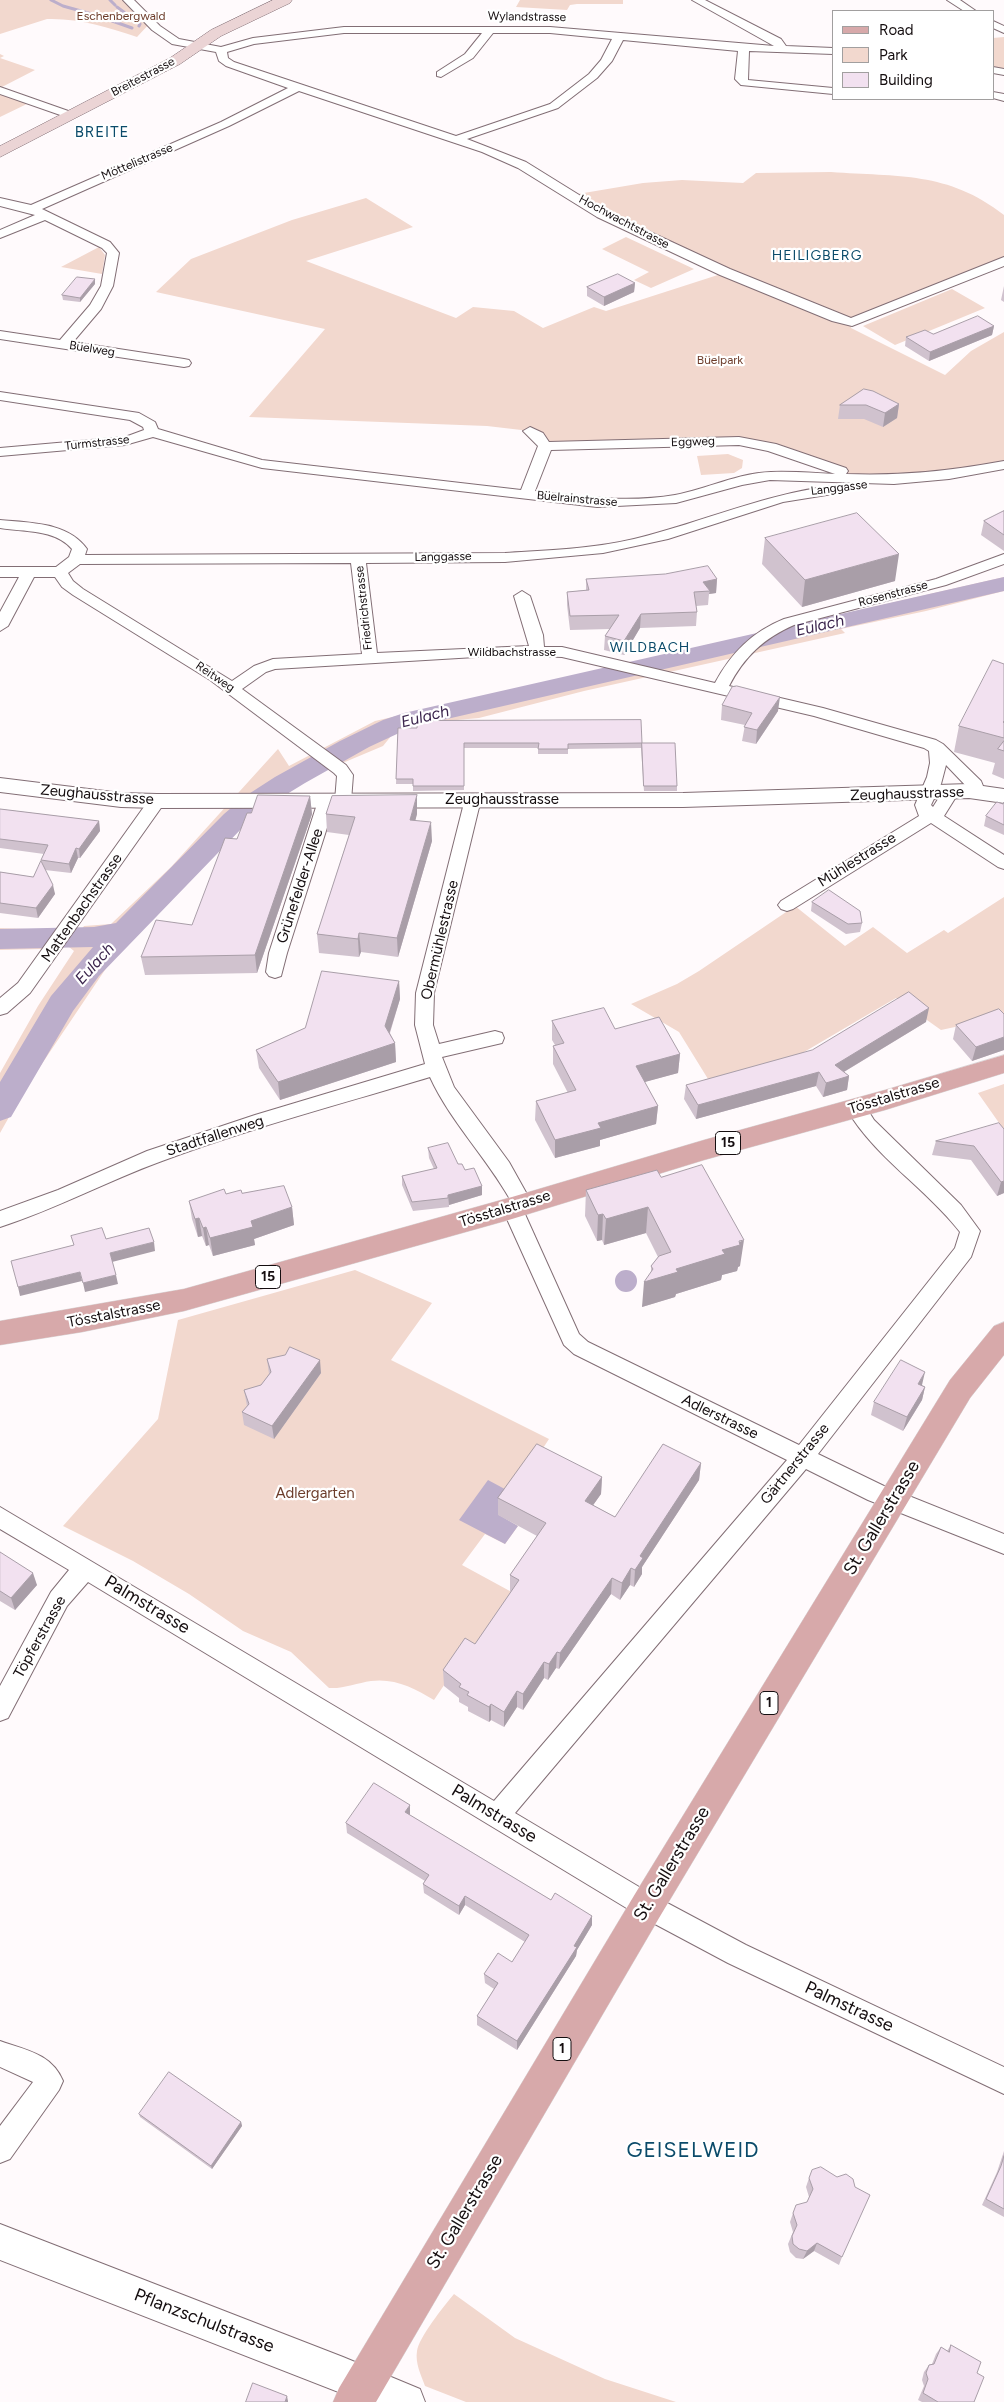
<!DOCTYPE html>
<html>
<head>
<meta charset="utf-8">
<style>
	body { margin:0 }
	#map { position:relative; width:1004px; height:2402px; overflow:hidden; background:#fffafc; font-family:Figtree,sans-serif }
	canvas { display:block }
	.legend { position:absolute; left:832px; top:10px; width:162px; height:90px; box-sizing:border-box; background:#fff; border:1px solid #a19f9f; margin:0; padding:6px 9px; list-style:none; font-size:15px; color:#150e10 }
	.legend li { display:flex; align-items:center; gap:10px; height:25px }
	.legend b { width:25px; border:1px solid #a19f9f }
</style>
</head>
<body>
<div id="map">
<canvas width="1004" height="2402"></canvas>
<ul class="legend">
<li><b style="height:6px;background:#d7a9aa"></b>Road</li>
<li><b style="height:14px;background:#f2d8ce"></b>Park</li>
<li><b style="height:14px;background:#f2e1f0"></b>Building</li>
</ul>
</div>
<script>
const context = document.querySelector('canvas').getContext('2d');
context.lineJoin = 'round';
function paint(path, color) { context.fillStyle = color; context.fill(path, 'evenodd'); }
function stroke(path, color, width, dash) { context.strokeStyle = color; context.lineWidth = width; context.lineCap = dash ? 'butt' : 'round'; context.setLineDash(dash || []); context.stroke(path); }
function label(font, color, halo, rows, align = 'center') {
  context.font = font + ' Figtree,sans-serif'; context.lineWidth = 4.5; context.setLineDash([]); context.textBaseline = 'middle'; context.strokeStyle = halo; context.fillStyle = color; for (const [text, x, y, turn = 0] of rows) {
    context.save(); context.translate(x, y); context.rotate((+turn || 0) * Math.PI / 180); context.textAlign = isNaN(turn) ? turn : align; if (halo) context.strokeText(text, 0, 0); context.fillText(text, 0, 0); context.restore();
  }
}
paint(new Path2D(`
	M0,0H128L150,23L137,37C107,27 79,18 47,19L0,34Z
	M520,0H623V4H577L570,5L567,10L516,7Z
	M1004,37V69L1000,71L993,70V38Z
	M0,54L4,56L0,58L35,70L0,88Z
	M0,90L31,102L0,117Z
	M831,172C898,177 948,171 1004,215V261L852,322L851,328L945,375L971,351L1004,332V465L856,480L848,473L758,444L545,446L530,431L487,426L249,417L325,329L156,292L191,259L292,220L366,198L413,227L306,261L456,318L473,307L514,311L543,328L594,307L606,311L724,273L572,195L643,183L682,180L743,183L756,173Z
	M626,237L694,269L651,288L634,280L649,272L602,249Z
	M99,247L105,255L102,274L61,267Z
	M952,289L985,308L895,345L863,326Z
	M728,454L743,460L742,468L734,473L701,475L697,456Z
	M1004,577V591L926,611L841,629L845,633L584,691L479,718L413,724L396,730L383,746L345,762L332,763L264,802L115,955L25,1089L0,1133V1073L38,1006L74,951L69,947L84,926L111,924L171,867L278,749L289,766L375,721Z
	M1004,897V1032L992,1019L941,1030L896,998L799,1055L708,1079L679,1032L631,1004L677,984L699,971L795,906L845,946L873,927L907,953L944,930L948,933Z
	M0,928L56,930L43,949L0,950Z
	M1004,1084V1130L978,1093Z
	M355,1270L432,1303L391,1360L549,1439L499,1515L518,1526L505,1544L485,1534L462,1565L519,1596L476,1660L465,1654L434,1700C414,1688 395,1678 371,1681C357,1683 343,1689 329,1688L291,1652L243,1631L189,1594L133,1561L63,1526L158,1419L178,1320Z
	M454,2294L515,2338L605,2379L676,2402H466L425,2386C421,2375 415,2363 417,2351C419,2337 444,2306 454,2294Z`), '#f2d8ce');
paint(new Path2D(`
	M615 1281a11 11 0 1 1 22 0a11 11 0 1 1-22 0Z
	M488,1480L514,1494L499,1515L518,1526L505,1544L459,1520Z`), '#bcaecb');
stroke(new Path2D(`
	M51,0L63,6L99,16
	M110,0L115,5
	M117,7L140,24L139,26
	M101,17L132,28`), '#bcaecb', 3);
paint(new Path2D(`
	M1004,577V591L412,727L369,747L305,783L274,802L244,826L99,976L73,1011L11,1117L0,1121V1082L51,996L93,947L0,949V929L94,927L116,923L224,814L244,797L275,777L340,741L383,720L404,713Z`), '#bcaecb');
const minor = new Path2D(`
	M123,0H134L160,26L179,39L221,47L253,38L344,27H550L774,46L692,0H705L781,39L786,46L833,48V54L749,51L748,80L833,88V94L741,85L735,79L738,51L623,40L612,61L597,78L558,108L467,139L526,162L605,211L730,269L851,318L1004,257V266L852,326L832,321L720,275L597,217L518,168L482,152L299,91L229,126L42,209L110,242L119,253L113,286L101,309L73,342L184,359L189,360L191,363L189,366L184,367L0,339V331L60,340L90,305L101,286L107,253L102,248L45,220L0,238V230L35,215L0,206V198L31,205L221,122L288,88L226,66L219,61L216,52L172,44L152,30ZM344,33H482L465,54L437,72V76L441,77L473,58L493,33H550L612,39L601,60L589,74L550,104L456,136L234,62L228,58L227,52L254,44Z
	M947,0H960L976,11H964Z
	M993,21L1004,26V33L993,28Z
	M993,67L1004,69V75L993,73Z
	M0,87L74,113L76,115L70,118L66,117L0,94Z
	M993,92L1004,94V101L993,98Z
	M0,392L139,413L155,422L158,429L262,460L521,490L538,446L523,431L530,427L543,433L549,442L739,437L776,444L846,468L848,471L846,474C902,476 949,471 1004,461V469L949,479L894,484L770,480L742,485L676,503L597,507L262,468L153,437L125,445L0,456V448L125,437L144,430L143,427L130,420L0,400ZM739,445L768,451L835,474C814,473 792,471 771,472C738,473 707,489 675,495C628,503 581,497 535,491L551,450Z
	M840,485L847,489L845,492L783,502L668,539L603,553L505,562L366,563L377,653L529,646L514,596L522,591L530,596L543,635L544,647H562L715,683C731,653 752,632 784,619L936,579L1004,554V564L946,585L794,625C764,638 744,657 729,686L823,708L936,740L943,744L981,781L985,791L983,795H971L967,787L946,765L941,784L931,805L933,807L945,788H957L959,792L944,816L1004,855V869L998,867L931,823L793,909L787,911L781,909L778,905L781,901L919,816L915,805L927,777L930,763L929,751L924,748L814,716L562,657L509,655L275,669L266,672L242,689L346,765L353,775L351,801L349,805H337L335,801L337,776L334,773L210,680L73,595L62,587L55,577H34L8,626L0,631V612L19,577H0V567H56L69,557L72,549C55,529 24,532 0,528V520C30,523 68,522 87,549L85,555L505,553C548,550 592,549 634,539C704,522 768,492 840,485ZM351,563L362,654L273,659L254,666L232,681L83,589L73,581L68,573L80,564Z
	M473,794L479,795L481,799L434,993L433,1025L439,1044L495,1031L502,1033L504,1038L502,1043L442,1057L454,1087L509,1162L533,1205L530,1210L524,1212L579,1334L588,1342L799,1445L955,1248L960,1232C926,1188 874,1157 846,1108L849,1103C863,1099 867,1109 874,1120L961,1205L980,1231L971,1257L818,1454L884,1486L1004,1534V1554L868,1500L806,1469L515,1813L656,1897L746,1945L1004,2067V2094L728,1963L638,1915L88,1582L67,1606L8,1718L0,1721V1686L51,1592L69,1570L0,1529V1507L494,1801L787,1460L574,1354L564,1345L502,1208L505,1203L511,1201C487,1158 450,1121 430,1077C341,1104 250,1128 162,1161C107,1181 56,1209 0,1227V1211L58,1190L147,1151L255,1115L425,1064L415,1025L416,993L465,799L467,795Z
	M157,796L163,797L165,801L163,805L30,993L7,1013L0,1015V998L18,983L151,797Z
	M326,796L332,797L334,801L332,812L287,953L281,976L275,978L269,976L266,972L269,953L318,801L320,797Z
	M0,2041C26,2050 52,2054 63,2081L59,2090L10,2159L0,2163V2126L33,2082L0,2067Z`);
const tertiary = new Path2D(`
	M0,778L121,793L157,794L683,793L969,784L1004,789V803L969,798L683,807L157,808L121,807L0,792Z
	M0,2224L343,2357L420,2389L425,2402H364L0,2260Z`);
const secondary = new Path2D(`
	M273,0H292L290,3L221,36L180,64L0,157V146L170,58L211,30Z`);
const primary = new Path2D(`
	M1004,1055V1073L885,1110L704,1160L512,1219L184,1311L82,1332L0,1345V1321L184,1289L512,1197L704,1140L885,1090Z
	M1004,1322V1355L970,1398L659,1918L376,2402H333L339,2388L635,1894L950,1380L994,1326Z`);
stroke(minor, '#826e75', 2);
stroke(tertiary, '#826e75', 2);
stroke(secondary, '#826e75', 1);
stroke(primary, '#dad8d9', 1);
paint(minor, '#fff');
paint(tertiary, '#fff');
paint(secondary, '#ebd4d5');
paint(primary, '#d7a9aa');
paint(new Path2D(`
	M635,283L634,292L604,306L587,296V287Z
	M95,284L80,302L63,300L62,295Z
	M1004,286V302L1001,300Z
	M994,326L992,335L929,361L905,346L906,337Z
	M899,404L897,418L883,427L864,419H838L840,405Z
	M1004,511V551L981,535L984,521Z
	M765,538L895,581L802,607L762,564Z
	M586,579H717L716,593L709,594L708,605L696,606L697,612L696,626L640,628L624,655L604,650L605,636L610,629L570,630L567,605V592L586,590Z
	M1004,664V779L992,774L995,763L954,752L959,726Z
	M722,705L778,711L756,744L742,741L745,725L721,720Z
	M398,728L642,743L677,786V791H644L641,748L568,749V754H538V748H464V790L413,791V784H396Z
	M310,796L312,814L257,973L145,975L141,957L192,925L251,813Z
	M1004,802V835L984,826L986,816L1003,804Z
	M0,809L99,821L100,831L80,858H78L71,873L45,870L55,894L38,918L0,913V872L33,877L42,863L41,860L44,854L0,848Z
	M326,814H417L415,820L432,841L398,957L361,952L359,957L319,953L317,934L349,835L327,832Z
	M812,902L862,923L860,932L846,934L811,911Z
	M399,981L400,999L390,1033L395,1043L396,1062L280,1100L259,1068L256,1050L305,1028Z
	M1004,1014V1050L972,1061L953,1039L956,1025Z
	M552,1021L615,1029L680,1054L678,1073L644,1082L658,1106L656,1124L600,1140V1146L555,1158L535,1120L536,1101L568,1093L553,1064V1046L555,1045L552,1040Z
	M926,1022L844,1072L849,1076L847,1090L823,1097L816,1086L696,1119L684,1099L686,1085Z
	M1004,1129V1193L997,1196L971,1160L932,1155L936,1141Z
	M428,1148L458,1164L465,1170L482,1186V1195L449,1205V1207L413,1211L402,1185V1176L434,1169L429,1158Z
	M661,1177L740,1266L738,1267L737,1271L722,1275L721,1280L676,1294L675,1297L642,1307L651,1272V1266L658,1257L646,1233L604,1245L602,1240L597,1241L585,1216L586,1190Z
	M242,1193L292,1207L294,1225L254,1239L255,1245L213,1256L209,1245L206,1246L202,1236L198,1237L192,1219L189,1201L226,1194Z
	M267,1359L321,1373L274,1439L244,1425L242,1412L247,1406L244,1390L261,1385L269,1374Z
	M922,1385L925,1387L922,1400L903,1431L871,1415L874,1402Z
	M701,1463L699,1480L642,1567V1574L634,1587L630,1585L620,1600L611,1594L559,1669L556,1668L548,1680L544,1678L523,1710L517,1707L504,1727L491,1720L489,1722L468,1711V1707L459,1702V1698L444,1686L443,1670L475,1644L511,1592L510,1591V1575L537,1536L498,1515V1498L602,1477L601,1494L593,1505L615,1517Z
	M0,1552L37,1585L15,1610L0,1601Z
	M410,1815L551,1900L592,1916V1925L577,1950L576,1956L517,2050L477,2025V2016L494,1989L485,1983L484,1974L512,1962L525,1942L465,1905L459,1915L424,1893L423,1884L425,1881L347,1833L346,1823Z
	M139,2114L241,2122L242,2126L212,2169L140,2117Z
	M1004,2151V2217L982,2205L997,2172Z
	M809,2178L842,2257L839,2265L814,2251L803,2259L796,2258L790,2252L788,2244L793,2232L790,2222L793,2213L807,2202L809,2197L806,2187Z
	M951,2345L977,2373L974,2402H922L918,2400L924,2386L922,2380L924,2372L929,2365L932,2364L936,2354L941,2347L947,2351Z`), '#d0c2ce');
paint(new Path2D(`
	M95,279V284L80,302V298Z
	M635,283L634,292L604,306V297Z
	M994,326L992,335L929,361L930,352Z
	M899,404L897,418L883,427L885,413Z
	M899,554L895,581L802,607L805,580Z
	M717,579L716,593L709,594L710,591L703,582Z
	M641,614L640,628L624,655V641Z
	M780,697L778,711L756,744L757,730Z
	M417,795V814L411,838L410,820Z
	M310,796L312,814L257,973L255,955Z
	M99,821L100,831L80,858L79,849Z
	M431,822L432,841L398,957L397,938Z
	M76,848L78,858L71,873L69,864Z
	M53,885L55,894L38,918L36,908Z
	M359,933L361,952L359,957L358,939Z
	M399,981L400,999L386,1044L385,1026Z
	M929,1008L926,1022L832,1079L835,1065Z
	M1004,1037V1050L972,1061L976,1047Z
	M395,1043L396,1062L280,1100L278,1082Z
	M680,1054L678,1073L634,1085L636,1066Z
	M819,1072L816,1086L696,1119L698,1105Z
	M849,1076L847,1090L823,1097L826,1083Z
	M658,1106L656,1124L600,1140V1146L555,1158V1140L598,1123Z
	M1004,1181V1193L997,1196L1001,1182Z
	M482,1186V1195L449,1205L448,1195Z
	M292,1207L294,1225L254,1239L255,1245L213,1256L210,1238L251,1221Z
	M648,1207L646,1233L604,1245L606,1219Z
	M603,1214L602,1240L597,1241L598,1215Z
	M199,1218L202,1236L198,1237L195,1219Z
	M206,1227L209,1245L206,1246L203,1228Z
	M744,1240L740,1266L738,1267L737,1271L722,1275L721,1280L676,1294L675,1297L642,1307L644,1282Z
	M154,1242L155,1251L112,1262L110,1253Z
	M80,1272L82,1281L20,1296L18,1287Z
	M116,1275L118,1284L85,1292L83,1283Z
	M320,1360L321,1373L274,1439L272,1426Z
	M925,1372L922,1385L914,1397L918,1384Z
	M925,1387L922,1400L903,1431L907,1417Z
	M701,1463L699,1480L642,1567V1574L634,1587L635,1570L640,1556Z
	M602,1477L601,1494L584,1518L585,1501Z
	M631,1568L630,1585L620,1600L622,1583Z
	M33,1573L37,1585L15,1610L11,1598Z
	M612,1578L611,1594L559,1669L560,1653Z
	M557,1652L556,1668L548,1680L549,1664Z
	M544,1662V1678L523,1710V1694Z
	M517,1691V1707L504,1727V1712Z
	M491,1704V1720L489,1722V1707Z
	M410,1805V1815L406,1822L405,1812Z
	M465,1896V1905L459,1915V1906Z
	M592,1916V1925L577,1950L576,1956L517,2050V2041Z
	M241,2122L242,2126L212,2169L211,2166Z
	M817,2243L814,2251L803,2259L807,2251Z
	M287,2396L288,2401V2402H285Z`), '#a99ea8');
const building = new Path2D(`
	M618,274L635,283L604,297L587,287Z
	M77,277L95,279L80,298L62,295Z
	M978,316L994,326L930,352L906,337L925,330L933,334Z
	M864,389L873,391L899,404L885,413L866,405H840Z
	M1004,511V535L984,521Z
	M857,513L899,554L805,580L765,538Z
	M708,566L717,579L703,582L710,591L694,592L697,612L641,614L624,641L605,636L619,615L570,616L567,592L589,590L586,579L665,574Z
	M993,660L1004,664V721L1003,722L1004,723V738L959,726Z
	M737,686L780,697L757,730L744,727L752,713L722,705L732,687Z
	M641,720L642,743L568,744V749H538L539,743H464V786H413V779H396L398,728H417V721Z
	M1004,741V751L998,749Z
	M642,743H675L677,786H644Z
	M258,795L310,796L255,955L141,957L156,920L192,925L225,838L237,839L247,813H251Z
	M417,795L410,820L431,822L397,938L359,933L358,939L317,934L355,817L326,814L332,796Z
	M997,802L1003,804L1004,802V825L986,816Z
	M0,809L99,821L79,849L76,848L69,864L41,860L48,845L0,839Z
	M41,861L53,885L36,908L0,903V872L33,877Z
	M829,890L860,911L862,923L848,924L812,902Z
	M322,971L399,981L385,1026L395,1043L278,1082L256,1050L305,1028Z
	M909,992L929,1008L835,1065L849,1076L826,1083L819,1072L698,1105L686,1085L812,1050Z
	M604,1008L615,1029L659,1017L680,1054L636,1066L658,1106L598,1123L601,1128L555,1140L536,1101L576,1090L553,1046L564,1043L552,1021Z
	M999,1009L1004,1014V1037L976,1047L956,1025Z
	M999,1123L1004,1129V1181L1001,1182L974,1146L936,1141Z
	M448,1143L458,1164H462L465,1170L474,1168L482,1186L448,1195V1198L412,1202L402,1176L437,1168L428,1148Z
	M702,1165L744,1240L739,1241L740,1245L722,1250L725,1254L676,1269L678,1272L644,1282L653,1269L651,1266L659,1256L671,1252L648,1207L606,1219L603,1214L598,1215L586,1190L657,1170L661,1177Z
	M284,1186L292,1207L251,1221L253,1227L210,1238L206,1227L203,1228L199,1218L195,1219L189,1201L224,1189L226,1194L241,1190L242,1193Z
	M102,1228L106,1239L149,1228L154,1242L110,1253L116,1275L83,1283L80,1272L18,1287L11,1261L74,1245L71,1236Z
	M290,1347L320,1360L272,1426L242,1412L249,1404L244,1390L261,1385L271,1372L267,1359L285,1355Z
	M901,1360L925,1372L918,1384L925,1387L907,1417L874,1402Z
	M537,1444L602,1477L585,1501L615,1517L663,1444L701,1463L640,1556L643,1558L635,1570L631,1568L622,1583L612,1578L560,1653L557,1652L549,1664L544,1662L523,1694L517,1691L504,1712L491,1704L489,1707L467,1695L469,1692L459,1687L461,1684L443,1670L465,1638L475,1644L519,1580L510,1575L546,1523L498,1498Z
	M0,1552L33,1573L11,1598L0,1591Z
	M374,1783L410,1805L405,1812L551,1900L555,1893L592,1916L574,1946L577,1947L517,2041L477,2016L498,1983L484,1974L498,1953L512,1962L529,1935L465,1896L459,1906L423,1884L429,1875L346,1823Z
	M169,2072L241,2122L211,2166L139,2114Z
	M1004,2156V2209L986,2199L1001,2166Z
	M821,2167L837,2177L846,2174L853,2179L855,2187L870,2195L842,2257L817,2243L807,2251L799,2249L793,2244L792,2236L797,2225L793,2213L796,2205L807,2202L813,2189L809,2178L812,2170Z
	M951,2345L981,2362L977,2373L984,2377L974,2402H938L923,2393L928,2379L926,2373L929,2365L934,2364L941,2347L949,2352Z
	M253,2383L287,2396L285,2402H246Z`);
paint(building, '#f2e1f0');
stroke(building, '#a99ea8', 1);
label('12px', '#6d3d2b', '#fff', [
	["Eschenbergwald",121,16],
	["Büelpark",720,360]
]);
label('12px', '#150e10', '#fff', [
	["Wylandstrasse",527,17,1],
	["Breitestrasse",143,77,-28],
	["Möttelistrasse",137,162,-23],
	["Hochwachtstrasse",624,222,28],
	["Büelweg",92,349,9],
	["Eggweg",693,442,-2],
	["Turmstrasse",97,443,-6],
	["Langgasse",839,488,-7],
	["Büelrainstrasse",577,499,5],
	["Langgasse",443,557,-1],
	["Rosenstrasse",893,594,-15],
	["Friedrichstrasse",364,608,-96],
	["Wildbachstrasse",512,652],
	["Reitweg",215,677,34]
]);
context.letterSpacing = '1px';
label('14px', '#0b4b6a', '#fff', [
	["HEILIGBERG",817,256],
	["WILDBACH",650,648]
]);
context.letterSpacing = '0px';
for (const [x, y, w] of [
	[728,1143,25],
	[268,1277,25],
	[769,1703,18],
	[562,2049,18]
]) { const box = new Path2D(); box.roundRect(x - w / 2, y - 11.5, w, 23, 4); context.fillStyle = '#fff'; context.fill(box); stroke(box, '#150e10', 1); }
label('bold 14px', '#150e10', null, [
	["15",728,1143],
	["15",268,1277],
	["1",769,1703],
	["1",562,2049]
]);
context.letterSpacing = '1px';
label('15px', '#0b4b6a', '#fff', [
	["BREITE",102,133]
]);
context.letterSpacing = '0px';
label('15px', '#150e10', '#fff', [
	["Zeughausstrasse",907,794,-2],
	["Zeughausstrasse",97,795,5],
	["Zeughausstrasse",502,800],
	["Mühlestrasse",857,860,-32],
	["Grünefelder-Allee",300,886,-72],
	["Mattenbachstrasse",82,908,-55],
	["Obermühlestrasse",440,940,-77],
	["Tösstalstrasse",894,1096,-17],
	["Stadtfallenweg",215,1136,-18],
	["Tösstalstrasse",505,1209,-17],
	["Tösstalstrasse",114,1314,-11],
	["Adlerstrasse",720,1417,26],
	["Gärtnerstrasse",795,1464,-51],
	["Töpferstrasse",40,1637,-61]
]);
label('15px', '#6d3d2b', '#fff', [
	["Adlergarten",315,1494]
]);
label('italic 16px', '#3b254d', '#fff', [
	["Eulach",820,626,-13],
	["Eulach",425,717,-14],
	["Eulach",95,964,-48]
]);
label('18px', '#150e10', '#fff', [
	["St. Gallerstrasse",882,1518,-59],
	["Palmstrasse",147,1605,31],
	["Palmstrasse",494,1814,31],
	["St. Gallerstrasse",672,1864,-59],
	["Palmstrasse",849,2007,25],
	["St. Gallerstrasse",465,2212,-59],
	["Pflanzschulstrasse",204,2321,21]
]);
context.letterSpacing = '1px';
label('21px', '#0b4b6a', '#fff', [
	["GEISELWEID",693,2151]
]);
context.letterSpacing = '0px';
</script>
</body>
</html>
